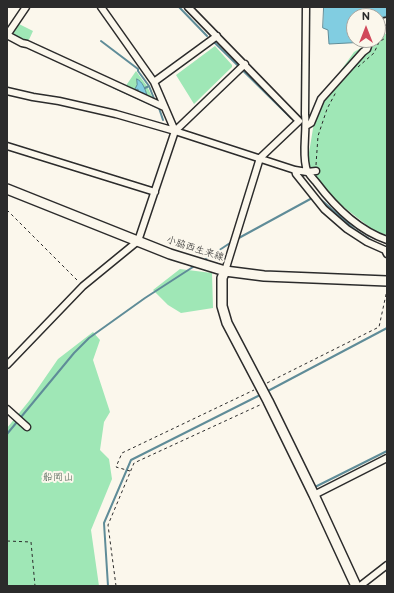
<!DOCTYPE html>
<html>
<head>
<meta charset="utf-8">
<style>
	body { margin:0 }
	#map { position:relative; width:394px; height:593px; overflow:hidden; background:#fbf7ec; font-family:"Balsamiq Sans",sans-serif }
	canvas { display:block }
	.frame { position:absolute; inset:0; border:8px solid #2b2b2b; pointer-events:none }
	.north { position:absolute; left:346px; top:8px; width:40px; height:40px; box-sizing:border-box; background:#fbf7ec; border:1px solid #a8a59f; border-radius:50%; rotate:0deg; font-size:11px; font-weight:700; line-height:16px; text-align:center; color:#2b2b2b }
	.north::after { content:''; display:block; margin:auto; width:14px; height:18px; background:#d1495b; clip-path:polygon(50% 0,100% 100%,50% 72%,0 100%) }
</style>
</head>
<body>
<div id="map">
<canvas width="394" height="593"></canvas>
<div class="frame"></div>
<div class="north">N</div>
</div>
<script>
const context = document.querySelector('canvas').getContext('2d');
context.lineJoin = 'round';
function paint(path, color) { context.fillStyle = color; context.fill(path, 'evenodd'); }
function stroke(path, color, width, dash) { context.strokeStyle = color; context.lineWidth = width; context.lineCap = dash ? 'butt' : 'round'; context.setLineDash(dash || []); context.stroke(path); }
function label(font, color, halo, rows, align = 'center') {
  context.font = font + ' "Balsamiq Sans","Klee One",sans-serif'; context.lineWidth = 4; context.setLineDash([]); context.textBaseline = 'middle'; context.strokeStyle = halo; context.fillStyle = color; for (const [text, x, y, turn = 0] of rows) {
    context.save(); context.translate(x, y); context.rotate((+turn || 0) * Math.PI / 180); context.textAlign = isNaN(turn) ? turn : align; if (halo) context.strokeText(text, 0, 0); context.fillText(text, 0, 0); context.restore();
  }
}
paint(new Path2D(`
	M15,22L33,31L27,44L13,36L14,34L10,32Z
	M387,33V235L373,230L313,183L308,159L317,104L354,52L375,40H378V38Z
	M215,46L232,65V67L194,104L176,75Z
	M136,71L147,86L154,101L125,87Z
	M180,269L212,273L213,308L181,313L168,305L153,290Z
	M93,332L100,340L93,360L110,412L104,422L100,450L109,459L112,479L91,530L99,586H7V428L29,401L58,359Z`), '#9fe7b6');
const water = new Path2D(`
	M324,7H387V16L378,18V16H354V40H367V42L329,44L328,30L323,28Z
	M137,79C143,82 145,89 147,95L143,93L138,92V89L136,90L135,89L137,85Z`);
paint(water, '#81cde1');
stroke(water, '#5f8c98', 1);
stroke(new Path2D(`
	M179,7L207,36
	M101,41L138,69V71L149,86L155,101
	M211,43H215L291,118
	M113,87L159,108L163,120
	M145,88L149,86
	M318,197L354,229L374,242
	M237,239L314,197
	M203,261L233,241
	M266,392L387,328
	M7,434L74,353L89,338L145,298L196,265
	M315,487L387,451
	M108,586L104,523L131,460L262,394`), '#5f8c98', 2);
const street = new Path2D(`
	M101,7L154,82L175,131
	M188,7L299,121L260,158L225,271
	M306,7L305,114C307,132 302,150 306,167C307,173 312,177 316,182C334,206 358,230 387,240
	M378,23L387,21
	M7,35L22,43L27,44L164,107
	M7,35L26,7
	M154,82L217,36
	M7,91L33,97L59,101L116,114L175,131L295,170L307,172L316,171
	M306,126L311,123L321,99L363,52L367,49L370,40
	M7,146L155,192
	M295,170L296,174L324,209L347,229L367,242L385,250L387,254
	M7,365L83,286L138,241L175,131L245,64
	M7,409L27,427
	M314,495L387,458
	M360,586L387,565`);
const secondary = new Path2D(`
	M7,189L170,254L225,271L264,276L387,281
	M225,271L222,278V306L227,323L268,401L314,495L356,586`);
stroke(street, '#2b2b2b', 9);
stroke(secondary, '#2b2b2b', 12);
stroke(new Path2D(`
	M358,67L374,53L379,42L387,37
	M316,165L318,136L327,109L336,92
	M7,210L79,282
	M267,383L379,327L387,290
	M130,471L116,467L122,453L254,390
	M7,541L31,542L35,586
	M116,586L108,525L134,463L262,404`), '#2b2b2b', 1, [3, 3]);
stroke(street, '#fbf7ec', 6);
stroke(secondary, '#fbf7ec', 9);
label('10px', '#2b2b2b', '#fbf7ec', [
	["小脇西生来線",195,249,18]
]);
label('10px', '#485a4e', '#fbf7ec', [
	["船岡山",58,477]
]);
</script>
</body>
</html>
